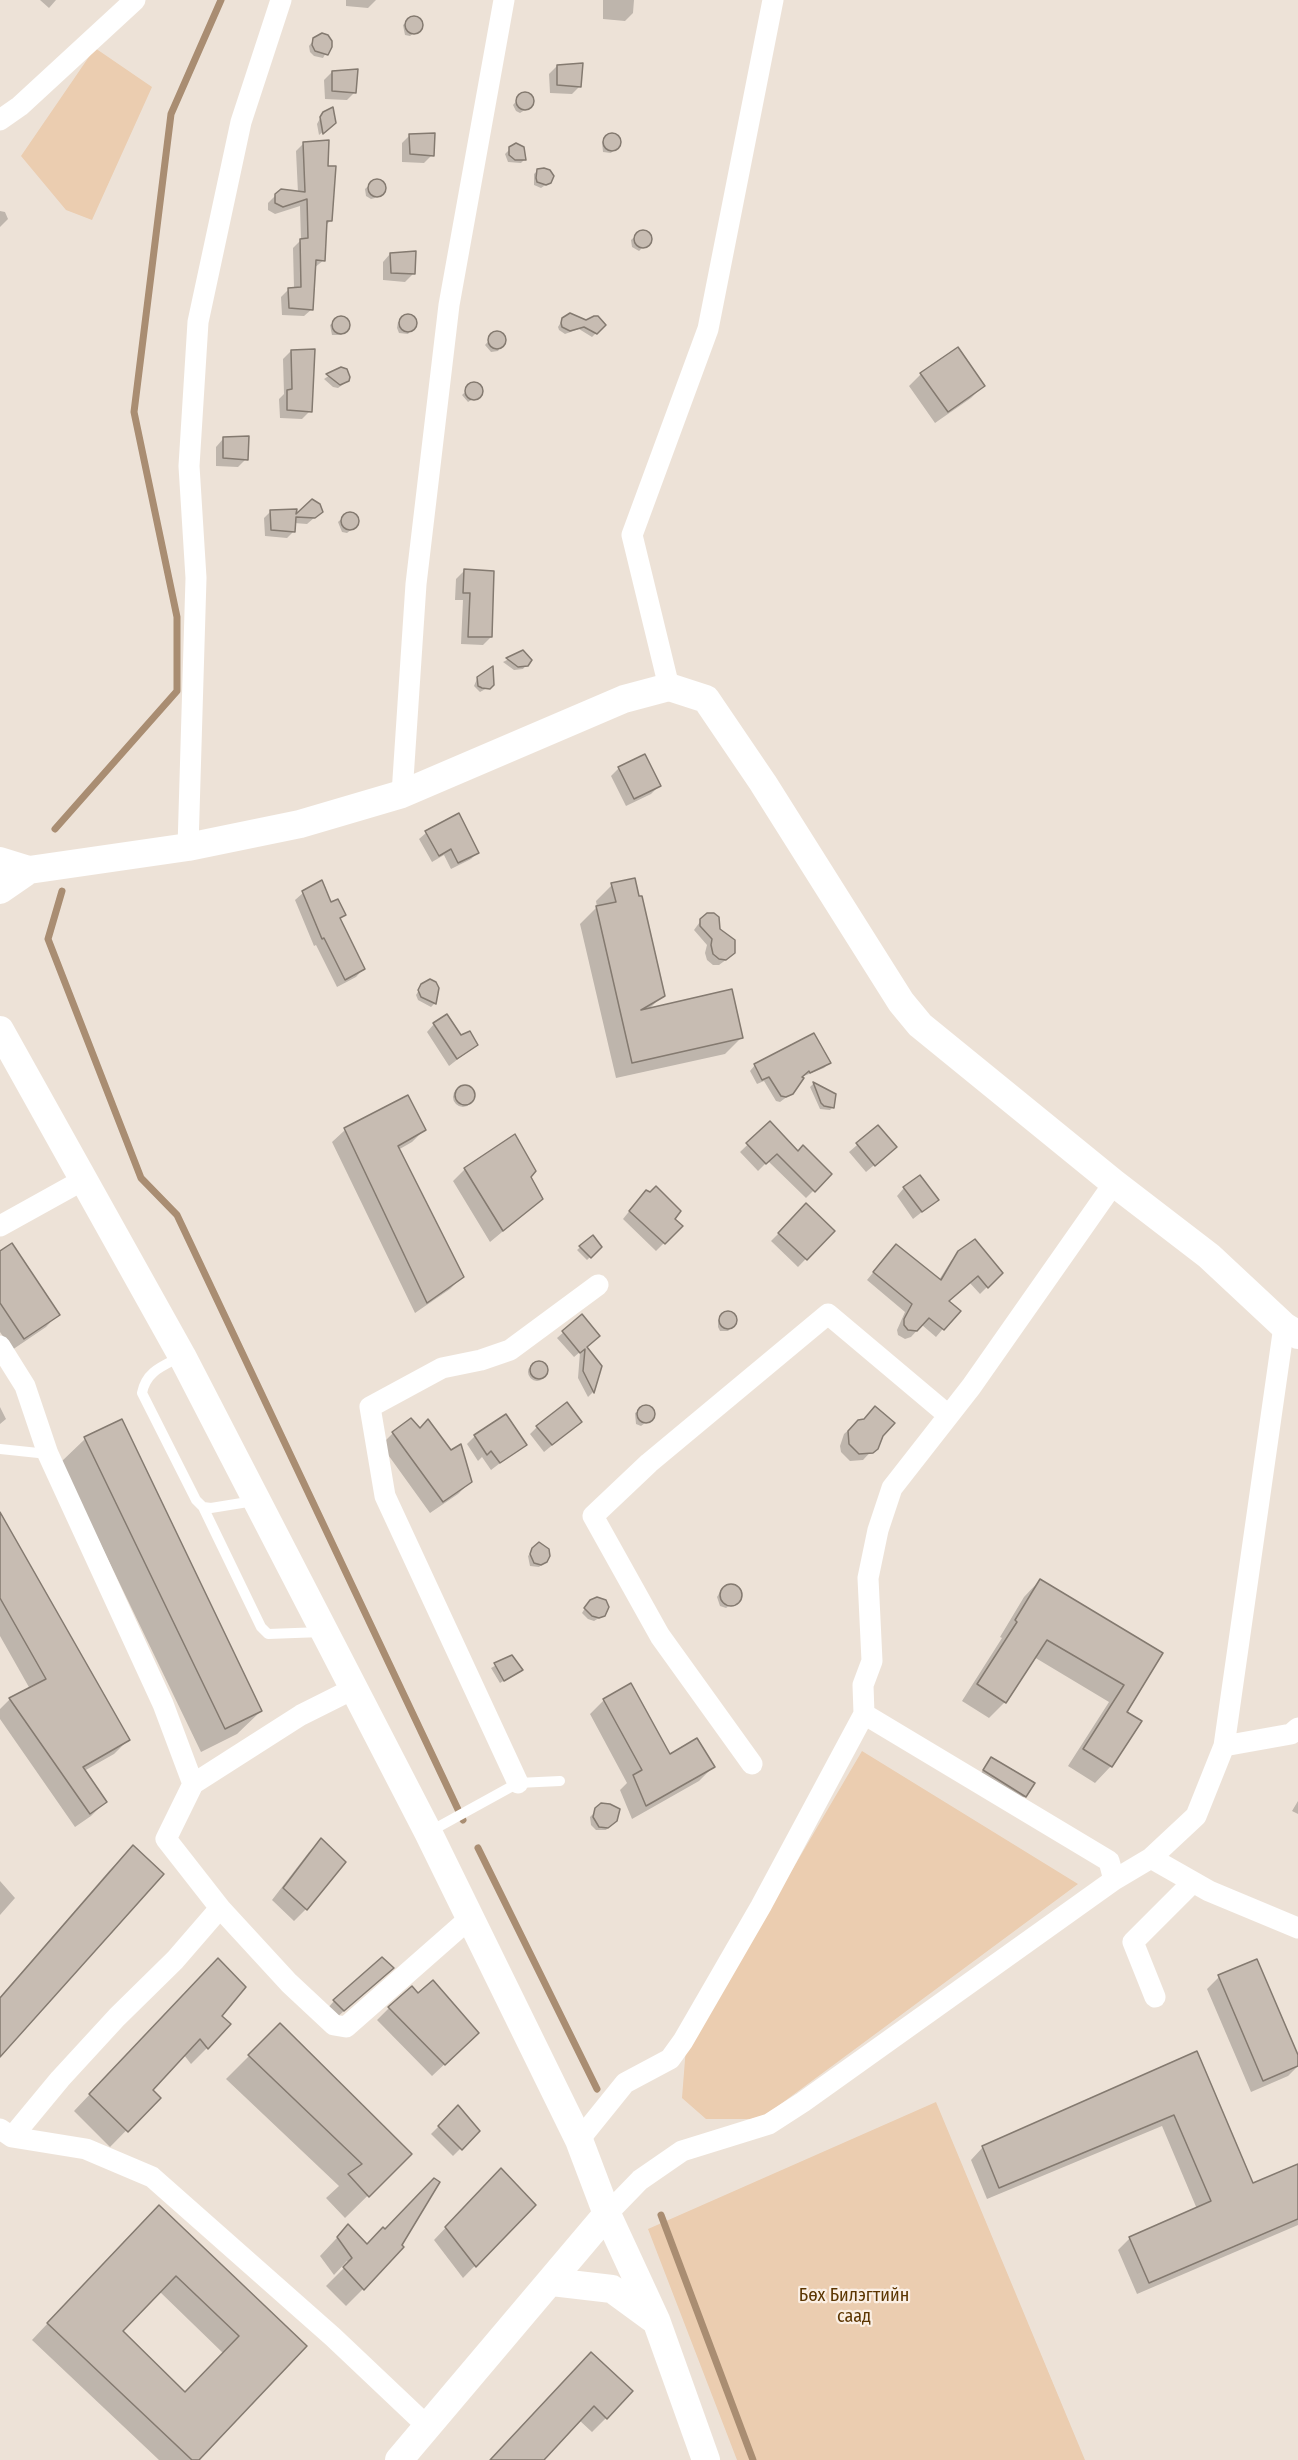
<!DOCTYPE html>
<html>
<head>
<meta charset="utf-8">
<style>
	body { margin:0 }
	canvas { display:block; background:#ede2d7 }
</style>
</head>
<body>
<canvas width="1298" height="2460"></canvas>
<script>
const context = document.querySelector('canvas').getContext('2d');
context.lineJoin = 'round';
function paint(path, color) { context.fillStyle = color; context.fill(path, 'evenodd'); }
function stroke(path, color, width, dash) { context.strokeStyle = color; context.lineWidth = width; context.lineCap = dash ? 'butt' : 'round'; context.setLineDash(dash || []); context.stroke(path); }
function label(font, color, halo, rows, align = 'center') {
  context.font = font + ' "Fira Sans Condensed",sans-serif'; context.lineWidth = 4.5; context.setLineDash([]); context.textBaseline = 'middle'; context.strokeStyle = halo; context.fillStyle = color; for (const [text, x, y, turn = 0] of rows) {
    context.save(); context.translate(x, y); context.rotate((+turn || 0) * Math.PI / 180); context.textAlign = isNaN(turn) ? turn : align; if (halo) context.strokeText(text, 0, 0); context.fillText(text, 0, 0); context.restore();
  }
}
paint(new Path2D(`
	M95,48L152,87L92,220L66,210L21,156Z
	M862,1751L1078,1884L774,2109L771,2119H706L682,2098L687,2034L701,2025Z
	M936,2102L1085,2460H737L648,2229Z`), '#ebcdb0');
paint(new Path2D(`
	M40,0H56L49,8Z
	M346,0H376L368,8L346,6Z
	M603,0H634L633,13L625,21L603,19Z
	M411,18H419L420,29L410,36L405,35L403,25Z
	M316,37L331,44L323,58L314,56L310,52L309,46Z
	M557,66L580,86L572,94L550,93L549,74Z
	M332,72L355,92L347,100L325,99L324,80Z
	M526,94L533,100L528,108L520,113L516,111L513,105L521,96Z
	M323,113L330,126L319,135L317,124Z
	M611,134L616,136L619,144L611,153L603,152L602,142Z
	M410,135L432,155L424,163L402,162V143Z
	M304,143L326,168L331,220L326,225L324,260L314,268L312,309L304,316L282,315L281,297L289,289H294L293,248L301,240L300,206L275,214L268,210V203L276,195L298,193L296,151Z
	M514,145L525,159L521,163L508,162L505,154Z
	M537,171L547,184L541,188L534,185V174Z
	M374,181H378L384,188L375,198L371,199L366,196L365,189Z
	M0,211L5,212L8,219L0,227Z
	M642,230L651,239L639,251L632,247L631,240Z
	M390,254L413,274L405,282L383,280V262Z
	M409,316L415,320V325L408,334L399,333L397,328L398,322Z
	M341,317L348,324L349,327L341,335H332L330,325Z
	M563,319L586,322L604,325L592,337L579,329L565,334L559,330L558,327Z
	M495,334L502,335L505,340L498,351L491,352L485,345Z
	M291,351L310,411L302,419L280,418L279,399L284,394L283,359Z
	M338,370L348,381L338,388L333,387L324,379Z
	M921,374L983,386L971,398L935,423L909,386Z
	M475,383L480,387L481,394L468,402L462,395Z
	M223,439L246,459L238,467L216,466V447Z
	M312,501L321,512L307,524L294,523V531L287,538L265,536L264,518L271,511L294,518Z
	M347,514L355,515L357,525L347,533L342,532L338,522Z
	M464,571L491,637L483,645L461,644L463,600H455L456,579Z
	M523,652L530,660L523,669L514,670L503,662Z
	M477,679L491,686L480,692L474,686Z
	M619,768L659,786L651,794L626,806L611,776Z
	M426,833L478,852L471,859L451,869L444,855L432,862L419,839Z
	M612,885L663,995L649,1009L741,1038L725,1054L616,1078L580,924L597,907L596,901Z
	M303,893L331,904L345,915L339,920L363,969L356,977L337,987L316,945L314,946L295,900Z
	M705,915L719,929L727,959L719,965H713L707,960L705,953L707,945L694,930Z
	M422,985L438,988L434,1004L431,1007L418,1000L416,995Z
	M434,1024L461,1037L476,1045L449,1066L427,1032Z
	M829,1063L824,1068L804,1076L792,1093L780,1102L776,1101L764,1081L757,1084L750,1071L755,1065Z
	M813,1084L834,1094L833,1107L830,1110L820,1109L810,1087Z
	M453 1097a10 10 0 1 1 20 0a10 10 0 1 1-20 0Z
	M408,1098L424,1130L412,1142L398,1150L462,1277L450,1289L415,1313L332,1142L345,1130Z
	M770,1123L798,1153L830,1174L806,1198L768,1161L758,1171L740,1152Z
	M878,1127L887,1154L866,1172L849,1152Z
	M465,1169L542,1199L490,1242L453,1181Z
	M904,1188L937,1200L913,1219L897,1196Z
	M639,1199L681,1226L656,1251L623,1219Z
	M806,1206L833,1231L798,1267L771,1241Z
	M592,1237L600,1247L587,1260L577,1250Z
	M0,1253L58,1314L46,1327L12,1350L0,1332Z
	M889,1253L939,1280L951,1261L959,1253L1001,1273L980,1294L969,1282L948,1302L958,1311L936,1337L922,1325L911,1337L905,1339L898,1335L897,1330L905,1312L867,1280Z
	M729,1314L735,1318L732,1327L728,1331H720L718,1327V1320Z
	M582,1316L585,1347L600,1366L593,1392L588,1397L578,1378L580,1352L574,1357L557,1338Z
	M528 1372a9 9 0 1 1 18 0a9 9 0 1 1-18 0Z
	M0,1407L6,1419L0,1424Z
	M645,1407L650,1408L653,1412L652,1418L641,1426L636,1424L635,1413Z
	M862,1421L881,1435L880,1442L863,1460L850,1461L841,1452L840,1446L844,1434L853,1426Z
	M537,1427L572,1429L544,1452L530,1434Z
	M420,1429L471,1481L458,1494L430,1513L381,1445L393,1433Z
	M475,1436L525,1444L491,1470L482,1457L478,1461L467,1444Z
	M85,1439L261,1711L237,1734L201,1752L61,1462Z
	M0,1515L128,1740L114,1754L84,1771L105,1802L91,1816L75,1827L0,1719V1709L10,1699L30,1689L0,1636Z
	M539,1544L548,1559L539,1567L530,1566L528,1556Z
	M1040,1580L1161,1653L1125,1713L1140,1722L1111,1766L1095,1783L1068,1766L1109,1702L1034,1657L1005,1702L989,1718L962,1701L1002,1638L1000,1637L1024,1597Z
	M733,1586L738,1589L740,1594L738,1600L726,1608L720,1606L717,1597L720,1592L724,1588Z
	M587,1605L604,1615L594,1621L588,1619L582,1613Z
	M511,1657L521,1670L500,1683L491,1668Z
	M604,1700L669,1756L713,1767L699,1781L632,1819L620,1790L627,1783L590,1714Z
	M992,1759L1025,1796L1017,1803L976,1779Z
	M1298,1801V1814L1292,1811Z
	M602,1805L615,1820L606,1830H596L591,1825L590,1817Z
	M321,1840L306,1909L294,1921L272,1900L309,1852Z
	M133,1847L0,2055V1997L109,1871Z
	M0,1881L15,1898L0,1915Z
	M202,1976L220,2016L207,2048L191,2064L184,2055L151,2091L158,2098L110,2147L74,2111Z
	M384,1976L336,2018L327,2009L334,2001Z
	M1219,1977L1298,2059V2066L1288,2076L1251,2092L1207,1989Z
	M418,1995L465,2045L432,2076L377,2020L389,2008Z
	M280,2025L410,2154L345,2218L326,2198L339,2186L226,2079Z
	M1196,2053L1253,2185L1298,2166V2225L1137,2294L1118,2250L1130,2238L1197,2209L1162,2126L987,2199L971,2160L983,2147Z
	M458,2107L478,2131L453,2156L431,2134Z
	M489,2182L534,2205L463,2278L434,2240Z
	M142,2223L305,2346L197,2460H159L32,2340ZM159,2291L224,2354L185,2394L121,2331Z
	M348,2226L363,2289L346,2306L326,2286L349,2263L347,2261L334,2275L320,2256Z
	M577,2368L606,2418L592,2432L579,2420L542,2460H491Z`), '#0003');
stroke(new Path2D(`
	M55,829L177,691V617L134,412L171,114L221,0
	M62,891L48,939L141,1178L177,1215L463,1820
	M478,1848L597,2089
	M661,2215L753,2460`), '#a98d72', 7);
const building = new Path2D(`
	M405 25a9 9 0 1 1 18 0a9 9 0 1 1-18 0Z
	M322,33L328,35L332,41V47L328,55L315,51L312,45L313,38Z
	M583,63L581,87L557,85V65Z
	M358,69L356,93L332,91V71Z
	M516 101a9 9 0 1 1 18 0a9 9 0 1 1-18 0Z
	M333,107L336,123L323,134L320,117L323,112Z
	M435,133L434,156L410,154L409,134Z
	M603 142a9 9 0 1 1 18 0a9 9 0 1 1-18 0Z
	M329,140L328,166H336L332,221H327L325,261L316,260L313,310L289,308L288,288L301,287L300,239L308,238L307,199L283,207L275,203V194L281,189L305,192L303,142Z
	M516,143L524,147L526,160H515L509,155V147Z
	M544,168L550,170L554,176L551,183L546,185L537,182L536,178L537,169Z
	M368 188a9 9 0 1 1 18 0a9 9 0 1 1-18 0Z
	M634 239a9 9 0 1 1 18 0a9 9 0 1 1-18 0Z
	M416,251L415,274L391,273L390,253Z
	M570,313L586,320L594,316H598L606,325L597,334L584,327L570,331L562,327L561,323L562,318Z
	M399 323a9 9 0 1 1 18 0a9 9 0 1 1-18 0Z
	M332 325a9 9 0 1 1 18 0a9 9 0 1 1-18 0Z
	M488 340a9 9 0 1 1 18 0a9 9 0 1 1-18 0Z
	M958,347L985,386L948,412L920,373Z
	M315,349L312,412L287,410V390L292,389L291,350Z
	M341,367L347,369L350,377L349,381L340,385L326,374Z
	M465 391a9 9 0 1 1 18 0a9 9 0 1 1-18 0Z
	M249,436L248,460L223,458V437Z
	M312,499L320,504L323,512L315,518L296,517L295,532L271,530L270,510L297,509L296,514Z
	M341 521a9 9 0 1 1 18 0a9 9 0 1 1-18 0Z
	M464,569L494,571L492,637H468L470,593H463Z
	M523,650L532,660L528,666L518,667L506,658Z
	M493,666L494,685L490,689L482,688L478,686L477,677Z
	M645,754L661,786L634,799L618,767Z
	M459,813L479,853L458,863L451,849L439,856L425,831Z
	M635,878L639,896H642L665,996L641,1010L732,989L743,1038L632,1063L596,906L616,902L611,883Z
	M322,880L331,902L338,899L346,915L340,918L365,969L345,980L324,938L322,939L302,891Z
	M707,913H714L719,917L720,929L735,940V953L726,960L719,959L713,954L711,945L712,939L700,926V919Z
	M430,979L436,982L439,988L436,1004L421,997L418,990L421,984Z
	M447,1014L461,1035L470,1031L478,1045L457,1059L433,1023Z
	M814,1033L831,1063L810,1073L809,1071L802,1077L804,1078L793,1094L786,1097L781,1096L769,1077L762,1080L754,1064Z
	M813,1082L836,1094L834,1108L824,1106L821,1103Z
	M455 1095a10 10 0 1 1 20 0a10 10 0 1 1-20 0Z
	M408,1095L426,1130L398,1146L464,1277L427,1303L344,1128Z
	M770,1121L798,1151L803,1145L832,1174L815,1192L777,1154L766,1164L746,1143Z
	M878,1125L897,1147L875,1166L856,1143Z
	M515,1134L536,1171L531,1177L543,1199L503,1231L464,1168Z
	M920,1175L939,1200L922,1212L903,1187Z
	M656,1186L681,1211L675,1219L683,1226L665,1244L629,1211L646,1190L650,1192Z
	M806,1203L835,1231L807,1260L778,1233Z
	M593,1235L602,1247L591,1258L579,1246Z
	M975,1239L1003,1273L988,1288L978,1276L949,1301L961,1311L944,1330L929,1318L917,1331L908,1330L904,1325V1319L912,1304L873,1272L896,1244L941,1280L958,1251Z
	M12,1243L60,1315L24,1339L0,1303V1251Z
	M719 1320a9 9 0 1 1 18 0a9 9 0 1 1-18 0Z
	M582,1314L600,1336L587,1347L602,1366L594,1393L583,1371L585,1349L580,1353L562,1331Z
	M530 1370a9 9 0 1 1 18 0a9 9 0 1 1-18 0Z
	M567,1402L582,1422L552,1445L536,1426Z
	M637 1414a9 9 0 1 1 18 0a9 9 0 1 1-18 0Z
	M875,1406L895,1423L883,1436L878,1449L873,1453L859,1454L849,1444L848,1431L858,1420L864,1419Z
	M506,1414L527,1445L500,1463L491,1451L487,1455L474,1435Z
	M411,1418L420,1428L428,1419L451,1450L461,1444L472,1482L443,1502L392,1432Z
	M122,1419L262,1711L225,1729L84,1437Z
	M0,1512L130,1740L83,1767L107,1802L90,1814L9,1698L46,1679L0,1598Z
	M539,1542L549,1549L550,1556L547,1562L541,1565L534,1563L530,1554L532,1548Z
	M1040,1579L1163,1653L1127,1712L1142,1721L1112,1767L1083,1749L1124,1685L1047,1640L1006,1703L977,1684L1017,1622L1015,1620Z
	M720 1595a11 11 0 1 1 22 0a11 11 0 1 1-22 0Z
	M597,1597L606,1600L609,1607L605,1616L599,1618L592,1616L584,1608L590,1600Z
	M512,1655L523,1670L504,1681L494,1663Z
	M631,1683L670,1754L697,1738L715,1767L646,1806L633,1775L642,1770L603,1699Z
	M991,1757L1035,1783L1026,1797L983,1770Z
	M601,1803L610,1804L620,1809L617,1821L608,1828L599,1827L593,1817L595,1808Z
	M321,1838L346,1862L307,1910L283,1888Z
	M133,1845L164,1874L0,2057V1998Z
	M382,1957L394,1968L344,2011L333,2000Z
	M218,1958L246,1987L222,2016L231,2024L208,2049L200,2039L153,2090L161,2098L128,2132L89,2094Z
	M1257,1959L1298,2055V2066L1263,2081L1218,1975Z
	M433,1980L479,2033L445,2065L388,2007L412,1986L418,1993Z
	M280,2023L412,2154L369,2197L348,2174L362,2164L248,2055Z
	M1197,2051L1253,2183L1298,2164V2219L1149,2283L1129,2237L1211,2201L1174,2115L999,2188L982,2146Z
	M458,2105L480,2131L462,2150L438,2126Z
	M501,2168L536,2205L476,2267L445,2227Z
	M434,2178L440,2182L402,2245L404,2247L364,2290L343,2267L352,2258L337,2237L348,2224L367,2244L383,2227L385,2229Z
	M159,2205L307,2346L199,2460H192L47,2323ZM176,2276L239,2336L185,2392L123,2331Z
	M591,2352L633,2391L607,2419L594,2406L544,2460H490Z`);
paint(building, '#c7bcb2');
stroke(building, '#847a70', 1.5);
stroke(new Path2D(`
	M182,1356C163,1366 146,1371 142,1393L196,1500L203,1507L211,1508L254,1501
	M0,1449L48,1454
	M203,1507L261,1627L268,1634L322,1632
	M429,1832L518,1783L560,1781`), '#fff', 10);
stroke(new Path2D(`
	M0,120L20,106L135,0
	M669,687L632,535L708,329L773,0
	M402,794L416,584L449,305L504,0
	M188,847L196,578L189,466L198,322L241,122L281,0
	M0,1226L83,1180
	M0,1346L25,1386L48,1454L163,1704L193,1784
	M864,1714L1109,1861L1114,1880
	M1224,1746L1291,1734L1298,1728
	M752,1764L660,1636L593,1516L649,1463L828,1314L948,1415
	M518,1783L385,1496L370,1407L442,1368L481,1360L510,1350L598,1285
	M1151,1858L1209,1891L1298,1928
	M220,1908L166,1839L193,1784L301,1715L355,1688
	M1155,1997L1133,1942L1193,1882
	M0,2129L12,2137L86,2149L152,2177L333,2337L427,2426
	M12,2137L60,2079L117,2017L175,1960L220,1908L289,1983L334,2025L346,2027L470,1918
	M579,2140L625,2083L670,2059L683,2041L761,1906L864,1714L863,1685L872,1661L868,1578L878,1530L892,1488L971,1387L1114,1183
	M607,2214L640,2180L682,2151L769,2124L803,2102L1114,1880L1151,1858L1196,1816L1224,1746L1284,1326`), '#fff', 21);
stroke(new Path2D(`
	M0,861L29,870L188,847L300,824L402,794L624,699L669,687L706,699L763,783L901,1002L920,1025L1114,1183L1209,1256L1284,1326L1298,1335
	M0,890L29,870
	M0,1030L182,1356L428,1832L579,2140L607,2214L656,2320L706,2460
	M552,2282L612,2289L653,2319
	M399,2460L607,2214`), '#fff', 28);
label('18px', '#5c3602', '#fbefe4', [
	["Бөх Билэгтийн",854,2296],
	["саад",854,2317]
]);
</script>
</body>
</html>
